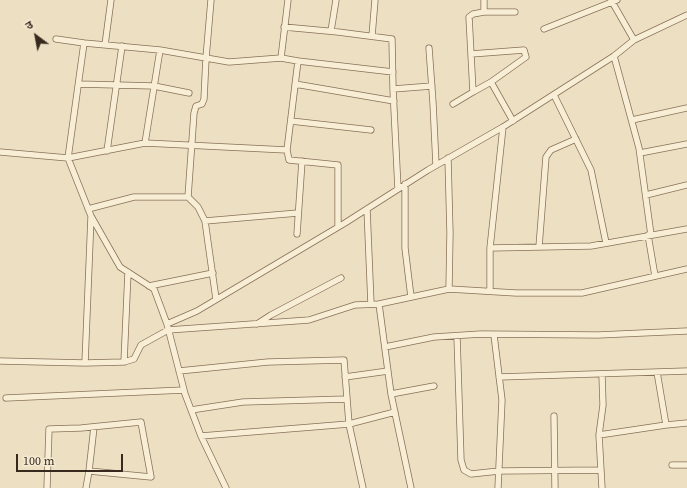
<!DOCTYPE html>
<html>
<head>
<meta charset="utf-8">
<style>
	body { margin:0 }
	#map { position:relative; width:687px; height:488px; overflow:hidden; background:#eddfc2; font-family:"Source Serif 4","Noto Sans Devanagari",serif }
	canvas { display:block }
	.north { position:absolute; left:16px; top:16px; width:40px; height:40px; -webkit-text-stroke:3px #f5ead2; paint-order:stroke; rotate:328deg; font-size:11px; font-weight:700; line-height:16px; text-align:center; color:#37291e }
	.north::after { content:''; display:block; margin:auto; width:14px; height:18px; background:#37291e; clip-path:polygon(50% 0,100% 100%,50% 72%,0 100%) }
	.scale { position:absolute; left:16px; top:454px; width:107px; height:18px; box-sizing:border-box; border:2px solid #37291e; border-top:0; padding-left:5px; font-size:12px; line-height:14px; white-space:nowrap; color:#37291e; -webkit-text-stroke:3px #f5ead2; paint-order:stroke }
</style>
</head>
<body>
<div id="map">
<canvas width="687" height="488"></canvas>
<div class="north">उ</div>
<div class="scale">100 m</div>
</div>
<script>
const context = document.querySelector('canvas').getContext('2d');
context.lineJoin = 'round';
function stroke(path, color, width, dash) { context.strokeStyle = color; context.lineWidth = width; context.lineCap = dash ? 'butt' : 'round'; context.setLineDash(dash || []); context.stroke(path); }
const street = new Path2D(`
	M484,0V12H515
	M611,0L634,40
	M284,27L338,32L392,39L393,89L432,86
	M544,29L617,0
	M331,31L336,0
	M372,36L375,0
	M56,39L84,43
	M105,45L111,0
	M429,48L433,103L436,165
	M471,54L524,50L526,57L491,82
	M614,56L639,148L651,235
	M281,58L229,62L160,50L84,43L68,158L91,216L120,267L154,289L167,324L197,311L345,223L428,170L503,127L614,56L634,40L687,15
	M298,61L393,72
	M79,84L154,86L189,93
	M295,84L394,101
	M393,89L398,189
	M473,92L469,17L473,14L484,12
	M554,95L591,170L606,243
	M453,104L473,92L491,82L513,121
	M632,120L687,108
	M291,121L371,130
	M145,143L160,50
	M287,150L289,160L338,165V227
	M107,151L122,46
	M0,152L68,158L145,143L287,150L298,61L281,58L288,0
	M640,153L687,144
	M405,184V248L411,297
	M646,195L687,185
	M188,197L194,113L196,106L202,104L204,99L206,58L211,0
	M88,209L134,197H188L198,207L205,221L216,299
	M367,209L371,304
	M205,221L298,213
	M297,234L302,161
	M648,235L655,276
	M539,247L546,157L551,150L576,139
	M490,248L591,246L687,229
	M149,286L213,273
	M449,289L516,293H582L687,269
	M490,291V248L503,127
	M167,324L185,394L201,436L349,424L363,488
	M257,324L271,315L341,278
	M494,335L502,400L498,488
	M457,336L461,460L464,470L471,474L499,471L601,470
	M385,347L434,337L481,334L598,335L687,331
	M0,361L85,363L91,217
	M124,362L128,272
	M85,363L124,362L134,359L141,345L168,330L309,320L355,305L379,304
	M179,371L268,362L344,360L349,424L395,412
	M657,372L666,425
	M602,374L603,405L599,435L602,488
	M345,377L388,371
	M499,377L687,371
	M391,394L434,386
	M6,398L184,390
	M191,410L243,402L347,399
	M554,416L555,488
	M599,435L666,425L687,423
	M201,436L226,488
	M672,465H687
	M89,471L94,427
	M47,488L49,429L81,428L141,422L151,477L89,471L86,488
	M411,488L391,394L379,304L449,289L450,233L448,158`);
stroke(street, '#877159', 7);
stroke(street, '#f8edd5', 5.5);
</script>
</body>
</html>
